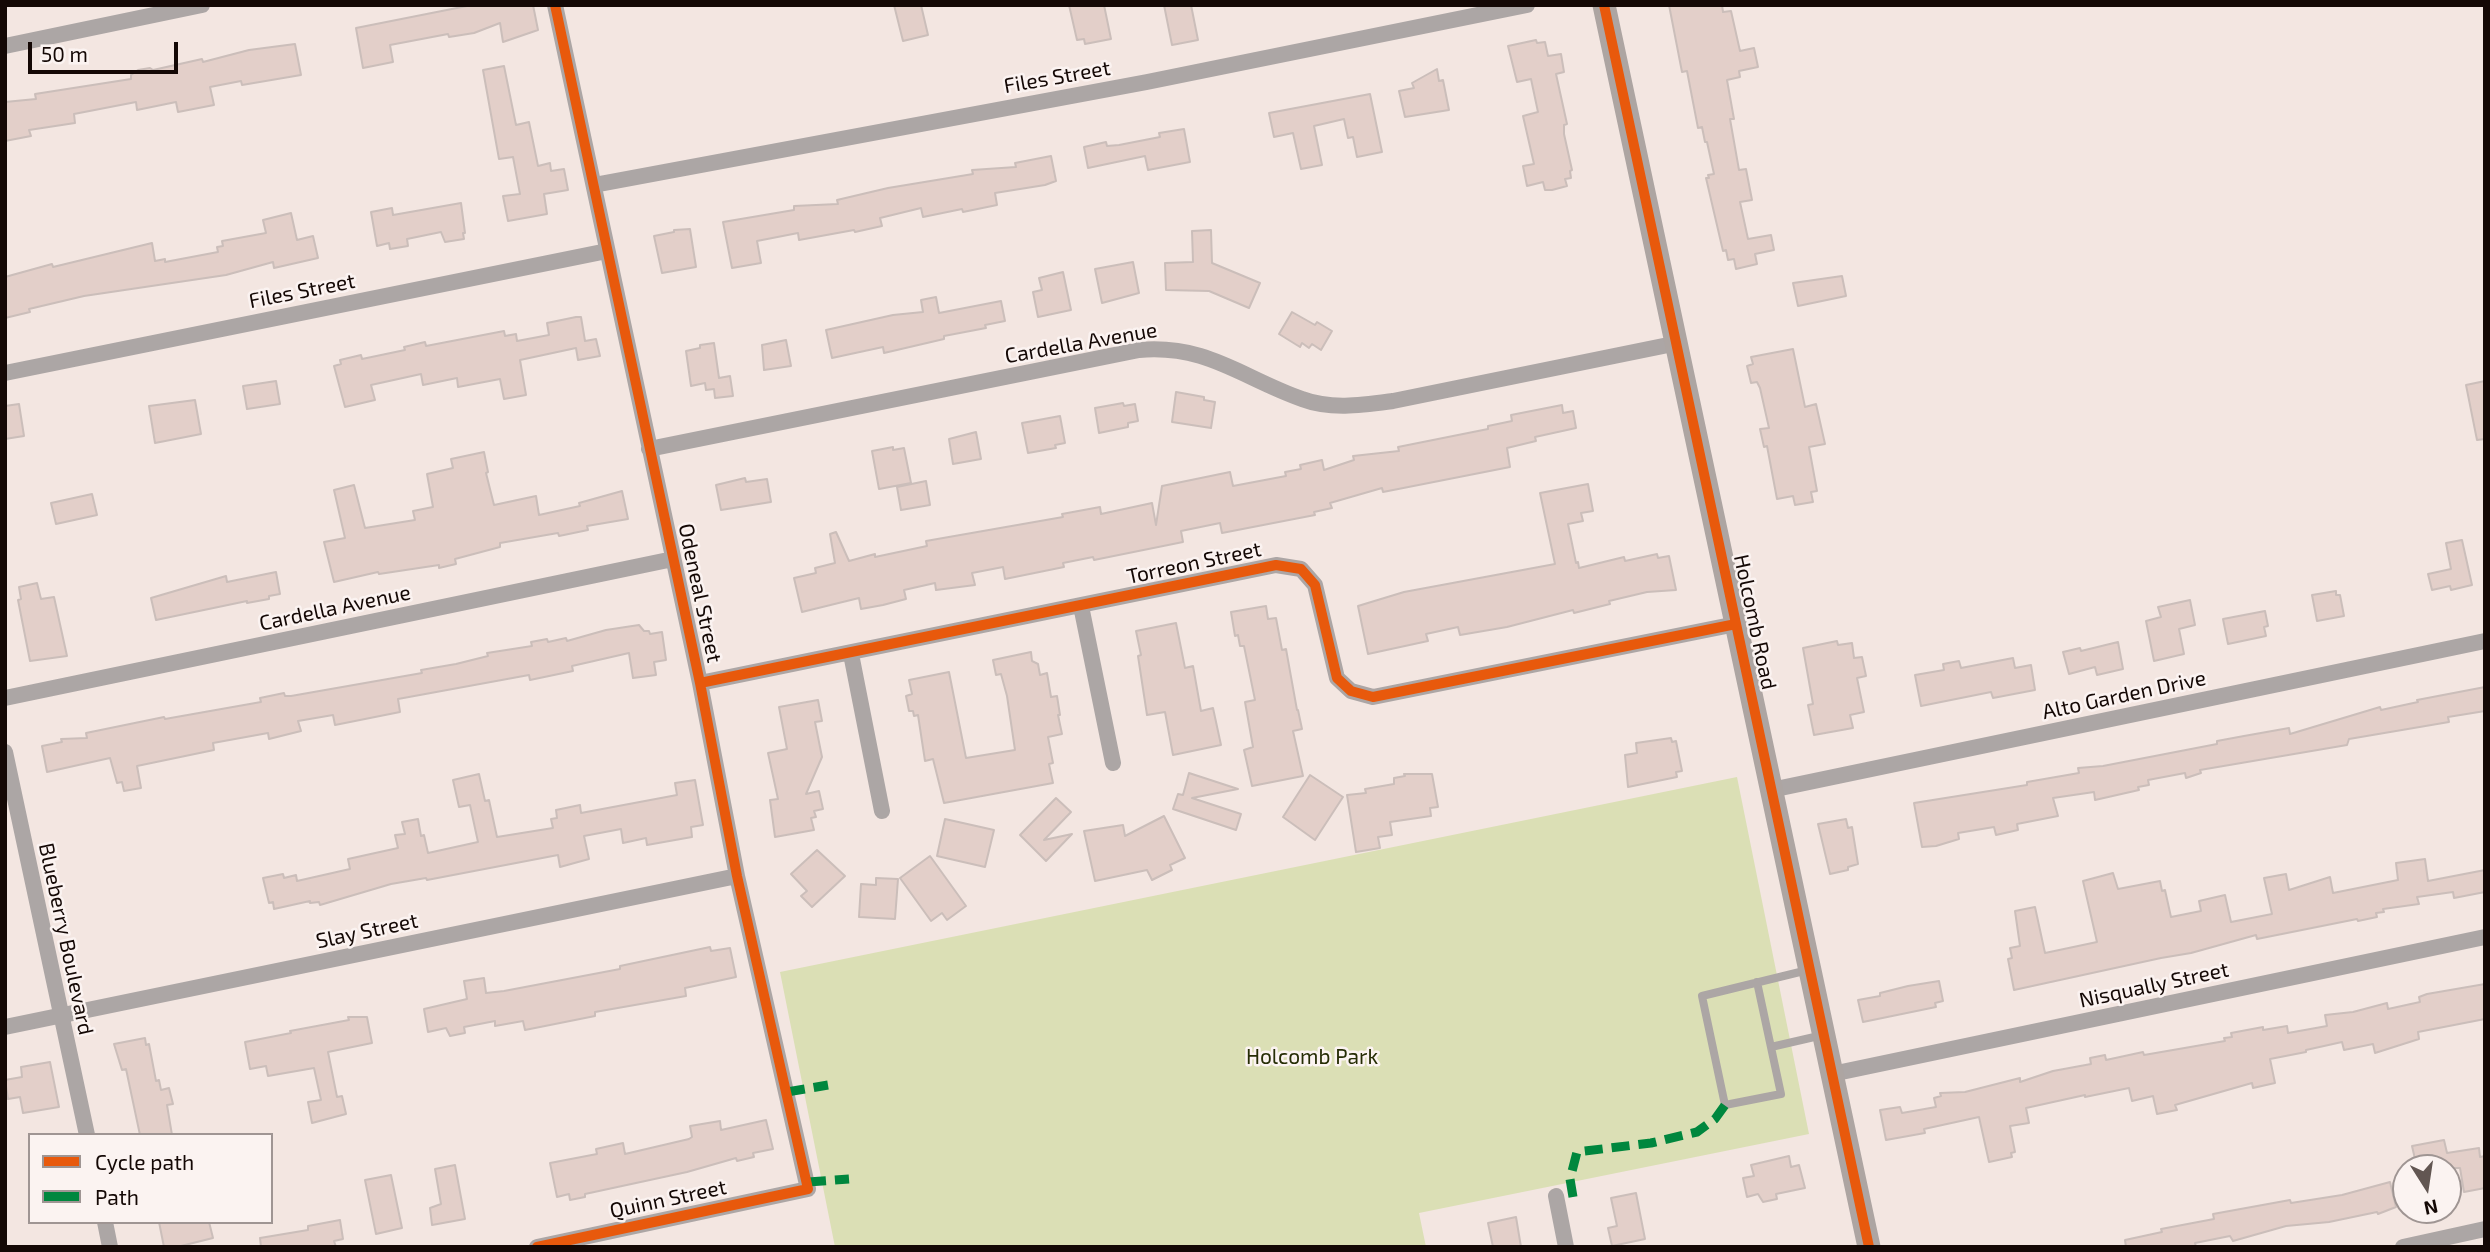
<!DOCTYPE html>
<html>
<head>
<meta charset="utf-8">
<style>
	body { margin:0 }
	#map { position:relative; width:2490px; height:1252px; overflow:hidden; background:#f3e6e1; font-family:"Exo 2",sans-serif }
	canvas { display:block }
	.frame { position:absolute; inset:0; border:7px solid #140805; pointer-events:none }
	.legend { position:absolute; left:28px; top:1133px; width:245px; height:91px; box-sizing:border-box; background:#fbf3f1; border:2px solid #9f9593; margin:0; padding:9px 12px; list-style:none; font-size:21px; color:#140805 }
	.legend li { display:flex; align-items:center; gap:14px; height:35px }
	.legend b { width:35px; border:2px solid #9f9593 }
	.north { position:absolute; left:2392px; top:1154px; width:70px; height:70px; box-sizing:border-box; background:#fbf3f1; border:2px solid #9f9593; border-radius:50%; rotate:168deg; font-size:19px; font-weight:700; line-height:28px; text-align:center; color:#140805 }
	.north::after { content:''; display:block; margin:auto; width:24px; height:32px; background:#625652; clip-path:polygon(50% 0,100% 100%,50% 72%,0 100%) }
	.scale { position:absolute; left:28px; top:42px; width:150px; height:32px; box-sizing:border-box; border:4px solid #140805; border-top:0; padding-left:9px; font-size:21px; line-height:24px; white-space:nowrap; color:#140805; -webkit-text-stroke:5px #fbf3f1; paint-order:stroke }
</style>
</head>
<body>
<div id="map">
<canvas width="2490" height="1252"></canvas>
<div class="frame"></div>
<ul class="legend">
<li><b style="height:9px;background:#e8590c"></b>Cycle path</li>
<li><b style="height:9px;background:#00873e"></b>Path</li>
</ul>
<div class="north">N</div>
<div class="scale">50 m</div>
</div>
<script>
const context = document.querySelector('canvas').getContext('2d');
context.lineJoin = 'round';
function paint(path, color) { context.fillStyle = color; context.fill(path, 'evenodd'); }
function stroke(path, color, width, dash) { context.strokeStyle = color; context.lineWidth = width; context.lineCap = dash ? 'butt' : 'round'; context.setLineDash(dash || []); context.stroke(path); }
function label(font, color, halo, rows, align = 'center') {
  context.font = font + ' "Exo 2",sans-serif'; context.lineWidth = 5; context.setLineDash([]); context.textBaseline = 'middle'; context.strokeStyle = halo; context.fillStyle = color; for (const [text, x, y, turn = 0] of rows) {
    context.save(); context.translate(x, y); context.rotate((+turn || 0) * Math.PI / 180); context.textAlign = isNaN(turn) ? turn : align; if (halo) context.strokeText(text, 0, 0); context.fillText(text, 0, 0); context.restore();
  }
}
paint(new Path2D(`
	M1737,777L1809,1134L1419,1213L1426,1247H835L780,972Z`), '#dbdfb5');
const building = new Path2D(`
	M472,5H533L538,30L503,42L500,23L474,33L449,37L448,34L390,45L393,62L363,68L356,28Z
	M894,5H921L928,35L903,41Z
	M1069,5H1104L1111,39L1085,44L1084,39L1077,40Z
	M1164,5H1191L1198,40L1172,45Z
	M1669,5H1722L1723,12L1731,11L1740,51L1754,48L1758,67L1739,71L1740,77L1727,80L1734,119H1730L1739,170L1746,169L1752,200L1740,202L1748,239L1771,235L1774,250L1755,254L1757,264L1736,269L1734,259L1728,260L1726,250L1723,251L1706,178H1709L1708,175L1714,174L1707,142H1705L1702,127L1698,128L1687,71L1682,72Z
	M1536,40L1537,43L1545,42L1548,56L1561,54L1564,72L1556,74L1567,124L1564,125V134L1572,170L1570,171L1571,178L1565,179L1567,186L1552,190H1545L1543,182L1527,186L1523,166L1534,164L1523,116L1538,112L1531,79L1517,82L1508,46Z
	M295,44L301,75L242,85L241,81L210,87L214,105L178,112L176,102L137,110L136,102L74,114L75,123L29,130L31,136L5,141V102L36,99L35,94L131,79V75L138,70L150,68L153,70L202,59L203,62L249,50Z
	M504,66L516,125L529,122L538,166L550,163L551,171L564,169L568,190L544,194L547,214L508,221L503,196L520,194L513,157L499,159L483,70Z
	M1437,69L1439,81L1443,80L1449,110L1405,117L1399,91L1414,88L1412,83Z
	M1370,94L1382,152L1357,157L1353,137L1348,138L1344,119L1314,126L1322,165L1301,169L1293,133L1274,137L1269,113Z
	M1184,129L1190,162L1148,170L1145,156L1088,168L1084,147L1106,142L1107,146L1119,145L1160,137L1159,133Z
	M1051,156L1056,181L1045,185L995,193L997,205L963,212L962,209L923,217L921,208L880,218L882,226L855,232L854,230L799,240L798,233L757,241L761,263L732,268L723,222L794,210V206L838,204L837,200L888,188L973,174L972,170L1016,167L1015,163Z
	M461,203L465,233H463L464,239L445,242L441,232L407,239L408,246L390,249L389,243L377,246L371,212L392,208L393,215Z
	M291,213L297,240L313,236L318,258L274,268L273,262L226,275L84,296L29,309L30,312L5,318V277L52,264L53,267L152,243L155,261L165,259V262L218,252L217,247L223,246L222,241L266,233L263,220Z
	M690,229L696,267L662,273L654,236L674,232V230Z
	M1211,230L1212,263L1260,283L1249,308L1209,291L1166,290L1165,263L1193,262L1192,231Z
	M1133,262L1139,293L1102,303L1095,269Z
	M1063,272L1071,310L1038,317L1033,292L1042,290L1039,278Z
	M1842,276L1846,296L1798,306L1793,283Z
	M936,297L939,313L1001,301L1005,321L985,325L986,328L944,336V339L884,353L883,347L832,358L826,330L893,315L923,312L921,300Z
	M1292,312L1315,325L1317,322L1332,331L1321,350L1312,344L1309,348L1302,343L1300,347L1279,334Z
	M576,317H581L585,341L596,339L600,356L578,360L576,348L520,360L526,395L504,399L500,379L458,387L457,378L423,385L421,374L371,385L375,400L345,407L334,366L341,364L340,360L361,355L362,359L405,350L404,347L425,342L426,346L504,331L505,336L516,334L517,341L549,335L547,323Z
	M786,340L791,366L764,370L762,345Z
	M714,343L719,378L730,376L733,396L715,398L714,389L706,390L705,383L691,386L686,351L700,348V345Z
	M1793,349L1805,407L1816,404L1825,444L1809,447L1817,491L1811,492L1813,502L1795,505L1793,496L1777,499L1767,446L1764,447L1760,429L1769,428L1760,388L1757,382L1751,383L1747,366L1753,364L1751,357Z
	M276,381L280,404L247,409L243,386Z
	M2485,381V439L2477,440L2466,385Z
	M1176,392L1204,397V400L1215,402L1211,428L1172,422Z
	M195,400L201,434L155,443L149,406Z
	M1123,403L1124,406L1135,404L1138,421L1128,423V427L1099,433L1095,408Z
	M19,404L24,436L5,439V406Z
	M1562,405L1563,413L1573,411L1576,428L1535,437L1536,441L1507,448L1510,467L1383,492L1382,488L1330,503L1332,508L1314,512L1315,515L1289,520L1222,533L1220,523L1181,531L1183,542L1094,560L1093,557L1063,563L1064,567L1005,579L1003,567L972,573L975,585L936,590L935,583L904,590L906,599L883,605L861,609L859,598L802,612L794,578L816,573L815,568L835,563L830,534L836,532L849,561L875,554V557L927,546L926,541L1063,517L1062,514L1100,507L1101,514L1152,503L1156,525L1162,486L1230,472L1233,486L1286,476L1285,472L1301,469L1300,465L1322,460L1324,470L1354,460L1353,456L1399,451L1398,447L1488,429V426L1512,421L1511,415Z
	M1060,416L1065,443L1055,445L1056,448L1028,453L1022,423Z
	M976,432L981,459L953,464L949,439Z
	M893,447V450L904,448L911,483L879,489L872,451Z
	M484,452L488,472L486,473L494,505L536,496L539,515L580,506L579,503L622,491L628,519L587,526L588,530L559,536L558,533L500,543V547L455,559L456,564L439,568V565L379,574L378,572L334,582L324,542L345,538L334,490L354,485L365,528L415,520L413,511L433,507L427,474L453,468L451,459Z
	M745,478L746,482L767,479L771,502L721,510L716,485Z
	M926,481L930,505L901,510L897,487Z
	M1588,484L1593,511L1581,513L1583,521L1568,524L1576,563L1578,562L1579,568L1624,557L1625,561L1657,554L1658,558L1669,556L1676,590L1647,592L1609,601L1610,604L1574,613L1573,610L1507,627L1460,635L1458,627L1426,634L1428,641L1368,654L1358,606L1404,592L1555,564L1540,493Z
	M92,494L97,515L56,524L51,503Z
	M2462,540L2472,585L2451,590L2450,586L2432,590L2428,574L2451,569L2446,543Z
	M276,572L280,594L269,596V599L247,603V601L156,620L151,598L226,576L227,582Z
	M37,583L41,599L54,597L67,656L30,661L18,600L21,599L19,587Z
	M2336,591V595H2340L2344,616L2317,621L2312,595Z
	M2190,600L2195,625L2179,629L2184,654L2154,661L2146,621L2161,617L2158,607Z
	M1266,606L1268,619L1276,618L1282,650L1286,649L1297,710H1298L1302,729L1293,731L1303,776L1252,786L1244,750L1253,747L1245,702L1255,700L1244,646H1240L1238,635L1235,636L1231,612Z
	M2265,611L2268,626L2264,627L2266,636L2228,644L2223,619Z
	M1176,623L1185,668L1193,666L1201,711L1213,708L1221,745L1173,755L1165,712L1147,715L1138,656L1141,655L1136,631Z
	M639,625L644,631H649L650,634L662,632L666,660L654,662L656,675L633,678L629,653L572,666L573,671L530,680L529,675L398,699L400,712L335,725L333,715L298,721L301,731L269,739L268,733L213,743L214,750L137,766L141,788L124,791L122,782L117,783L110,758L47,772L42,746L62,742L61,739L87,738L86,733L164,717L165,719L261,702L260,698L284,693L285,696H291L422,673L421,670L456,664L488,656L487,653L532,646L531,642L547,639L548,642L566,638L567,641L606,630Z
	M1837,641L1838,645L1852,643L1854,658L1862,657L1866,676L1857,678L1864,712L1850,715L1853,728L1814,735L1808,705L1813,704L1803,648Z
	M2118,642L2123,669L2097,675L2095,667L2069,674L2063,652L2080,648L2081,651Z
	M1031,652L1032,661L1038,664L1040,675L1047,673L1051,697L1057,696L1060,715H1058L1062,734L1048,737L1053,763L1049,764L1053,783L944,803L933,759L925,761L918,715L914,716L913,711H909L906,696L912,694L909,680L949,672L966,758L1015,750L1007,696L1001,674L996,675L993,660Z
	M2013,658L2015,668L2031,665L2035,690L1993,698L1991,692L1921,706L1915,675L1944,670L1943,664L1959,661L1961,668Z
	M2485,687V711L2448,717L2449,722L2349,739L2347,745L2200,770L2201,773L2186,778L2185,773L2148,780L2149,785L2138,787L2139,790L2095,800L2094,792L2053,798L2058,816L2017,824L2018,830L1996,835L1994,827L1958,833L1959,839L1936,846L1922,847L1914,803L2027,785V782L2079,773L2078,768L2103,766L2217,744V741L2244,736L2289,728L2290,734L2380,707L2381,710L2418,702L2417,700Z
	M818,700L822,721L815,722L822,757L806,794L819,791L823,809L814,811L816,817L811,818L814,830L775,837L770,800L778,799L768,753L787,749L779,707Z
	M1671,738L1672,742L1676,741L1682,771L1676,772L1677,777L1628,787L1625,755L1637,753L1636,743Z
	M1189,773L1238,789L1192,798L1241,814L1236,830L1173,809L1178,794L1183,795Z
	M479,774L485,801L489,800L497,837L553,828L551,819L557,818L556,810L580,805L581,813L677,795L675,783L695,780L703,825L691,827L692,837L647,845L646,838L623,843L621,829L584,836L589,859L560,867L558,855L427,880L426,878L391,884L320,905L319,902L310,903V901L274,909L273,902L269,903L263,878L283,874L284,878L296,875L297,881L350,869L348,859L398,848L395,835L405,834L402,822L418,819L421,836L424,835L428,853L478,842L470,805L459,807L453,780Z
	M1404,774H1432L1438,807L1430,808L1431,816L1390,822L1392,835L1378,837L1380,848L1356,852L1347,795L1366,793L1365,789L1394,784V778L1405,776Z
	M1310,775L1343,797L1315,840L1283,817Z
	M1056,798L1071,812L1044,840L1072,834L1046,861L1020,835Z
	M1164,816L1185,858L1170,865L1172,870L1152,880L1147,870L1095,881L1084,831L1123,825L1125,836Z
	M945,819L994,830L985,867L937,856Z
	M1846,819L1848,828L1852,827L1858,864L1848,867V870L1830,874L1818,824Z
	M817,850L845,876L812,907L801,896L807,891L791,874Z
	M930,856L966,906L947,920L942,913L931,921L900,878Z
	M2425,859L2428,881L2485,870V892L2454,898L2453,892L2417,897L2419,904L2383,909L2384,912L2376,913L2377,917L2358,921L2357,919L2257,939L2256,935L2191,953L2161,958L2014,990L2008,959L2012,958L2010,948L2020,946L2015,911L2035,907L2045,953L2097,942L2083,881L2113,873L2118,889L2160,881L2162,891L2165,890L2171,917L2201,911L2199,901L2225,895L2231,922L2272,914L2264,878L2286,874L2289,890L2330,877L2333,893L2398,880L2396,863Z
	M876,878L898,879L895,919L859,917L861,884L876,885Z
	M710,947L711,951L730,948L736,977L685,988L686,996L595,1012V1016L525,1030L523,1021L495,1026V1021L464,1027L465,1033L450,1036L446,1028L428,1032L424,1009L467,999L464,981L484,978L486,993L504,991L620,969V966Z
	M1939,981L1943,1001L1935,1003L1936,1007L1863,1022L1858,1000L1880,996V993L1908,986Z
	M2485,984V1019L2418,1032L2419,1039L2375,1053L2373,1044L2344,1050L2342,1042L2306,1050V1052L2270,1059L2275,1083L2253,1088L2252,1083L2175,1105L2177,1110L2157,1114L2153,1096L2132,1101L2129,1088L2085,1097V1095L2026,1108L2029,1123L2010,1126L2015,1152L2011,1153L2012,1157L1989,1162L1979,1117L1924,1129L1925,1133L1886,1140L1880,1110L1900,1107L1902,1113L1936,1107L1934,1098L1941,1096L1940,1093L1965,1092L2020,1078V1082L2053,1071L2091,1064L2090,1058L2105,1055L2106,1060L2143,1052L2144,1055L2225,1041L2224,1038L2232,1037L2231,1033L2263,1027V1030L2287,1026L2288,1033L2327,1026L2325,1015L2353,1012L2387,1003L2388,1009L2420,1002L2419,997L2427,994Z
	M348,1017H367L372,1043L328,1052L337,1097L342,1096L346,1114L312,1123L308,1102L321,1100L314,1068L268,1076L266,1066L250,1069L245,1042L291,1033L290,1031L349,1020Z
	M145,1038L146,1045L149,1044L156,1081L159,1080L161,1090L169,1088L173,1104L167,1105L172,1135H140L126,1069L122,1070L114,1044Z
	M50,1062L59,1107L23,1113L20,1097L8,1099L5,1080L22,1077L21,1067Z
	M766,1120L773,1149L753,1153L754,1157L737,1161L736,1158L687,1172L585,1194V1197L570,1200L569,1194L557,1197L550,1163L597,1154L596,1149L623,1143L625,1154L689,1139L692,1137L690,1126L720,1121L721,1130Z
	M2444,1140L2447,1153L2479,1148L2480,1157L2485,1156V1188L2464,1192L2460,1168H2412V1160L2415,1159L2412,1146Z
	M1789,1156L1791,1167L1799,1165L1805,1188L1776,1194L1777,1199L1763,1202L1758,1194L1747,1197L1743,1178L1754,1176L1751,1165Z
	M455,1165L465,1219L432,1225L430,1208L441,1204L435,1169Z
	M391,1175L402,1228L376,1234L365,1180Z
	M2390,1182L2396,1207L2378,1214L2377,1212L2329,1222L2286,1226L2233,1241L2230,1236L2195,1243L2196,1247H2126L2125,1240L2162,1232L2161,1229L2214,1219L2213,1214L2290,1200L2291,1203L2342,1195Z
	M1636,1193L1645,1239L1612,1246L1608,1228L1617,1226L1611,1198Z
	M1516,1217L1521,1247H1493L1488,1223Z
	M340,1220L343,1239L334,1241L336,1247H261L260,1238L308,1230V1226Z
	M159,1222H209L213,1238L177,1247H164Z`);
paint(building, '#e3cfc9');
stroke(building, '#cbbeba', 2);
stroke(new Path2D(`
	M1757,982L1781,1094L1725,1105L1702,996L1808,970
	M1771,1047L1823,1035`), '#aca6a5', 8);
stroke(new Path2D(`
	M5,46L202,5
	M594,185L1147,82L1527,5
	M5,373L607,251
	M649,449L1139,350C1207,344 1242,378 1302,399C1331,410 1363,405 1393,401L1678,343
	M1081,606L1113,763
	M851,654L882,811
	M700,683L1276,565L1301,569L1315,585L1337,678L1351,691L1373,697L1736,624
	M5,698L673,559
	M5,752L87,1135
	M1771,790L2485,641
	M5,1027L737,876
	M1832,1074L2485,937
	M1556,1196L1566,1247
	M105,1222L110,1247
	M537,1247L808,1189L737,876L700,683L555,5
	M2403,1247L2485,1229`), '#aca6a5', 16);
stroke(new Path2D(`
	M1604,5L1869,1247`), '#ada5a2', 23);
stroke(new Path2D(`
	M787,1092L828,1085
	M808,1182L849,1179
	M1573,1197L1570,1179L1577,1152L1651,1143L1697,1132L1715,1119L1725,1105`), '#00873e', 9, [18, 9]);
stroke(new Path2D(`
	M1604,5L1869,1247
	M700,683L1276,565L1301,569L1315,585L1337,678L1351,691L1373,697L1736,624
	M537,1247L808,1189L737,876L700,683L555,5`), '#e8590c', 10);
label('21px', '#140805', '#fbf3f1', [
	["Files Street",1057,77,-10],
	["Files Street",302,291,-11],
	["Cardella Avenue",1081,343,-10],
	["Torreon Street",1194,563,-12],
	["Odeneal Street",700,593,78],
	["Cardella Avenue",335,608,-12],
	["Holcomb Road",1755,622,78],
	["Alto Garden Drive",2124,695,-12],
	["Slay Street",367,931,-12],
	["Blueberry Boulevard",66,939,78],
	["Nisqually Street",2154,985,-12],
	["Quinn Street",668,1199,-12]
]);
label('21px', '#262d05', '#fbf3f1', [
	["Holcomb Park",1312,1057]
]);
</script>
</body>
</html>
